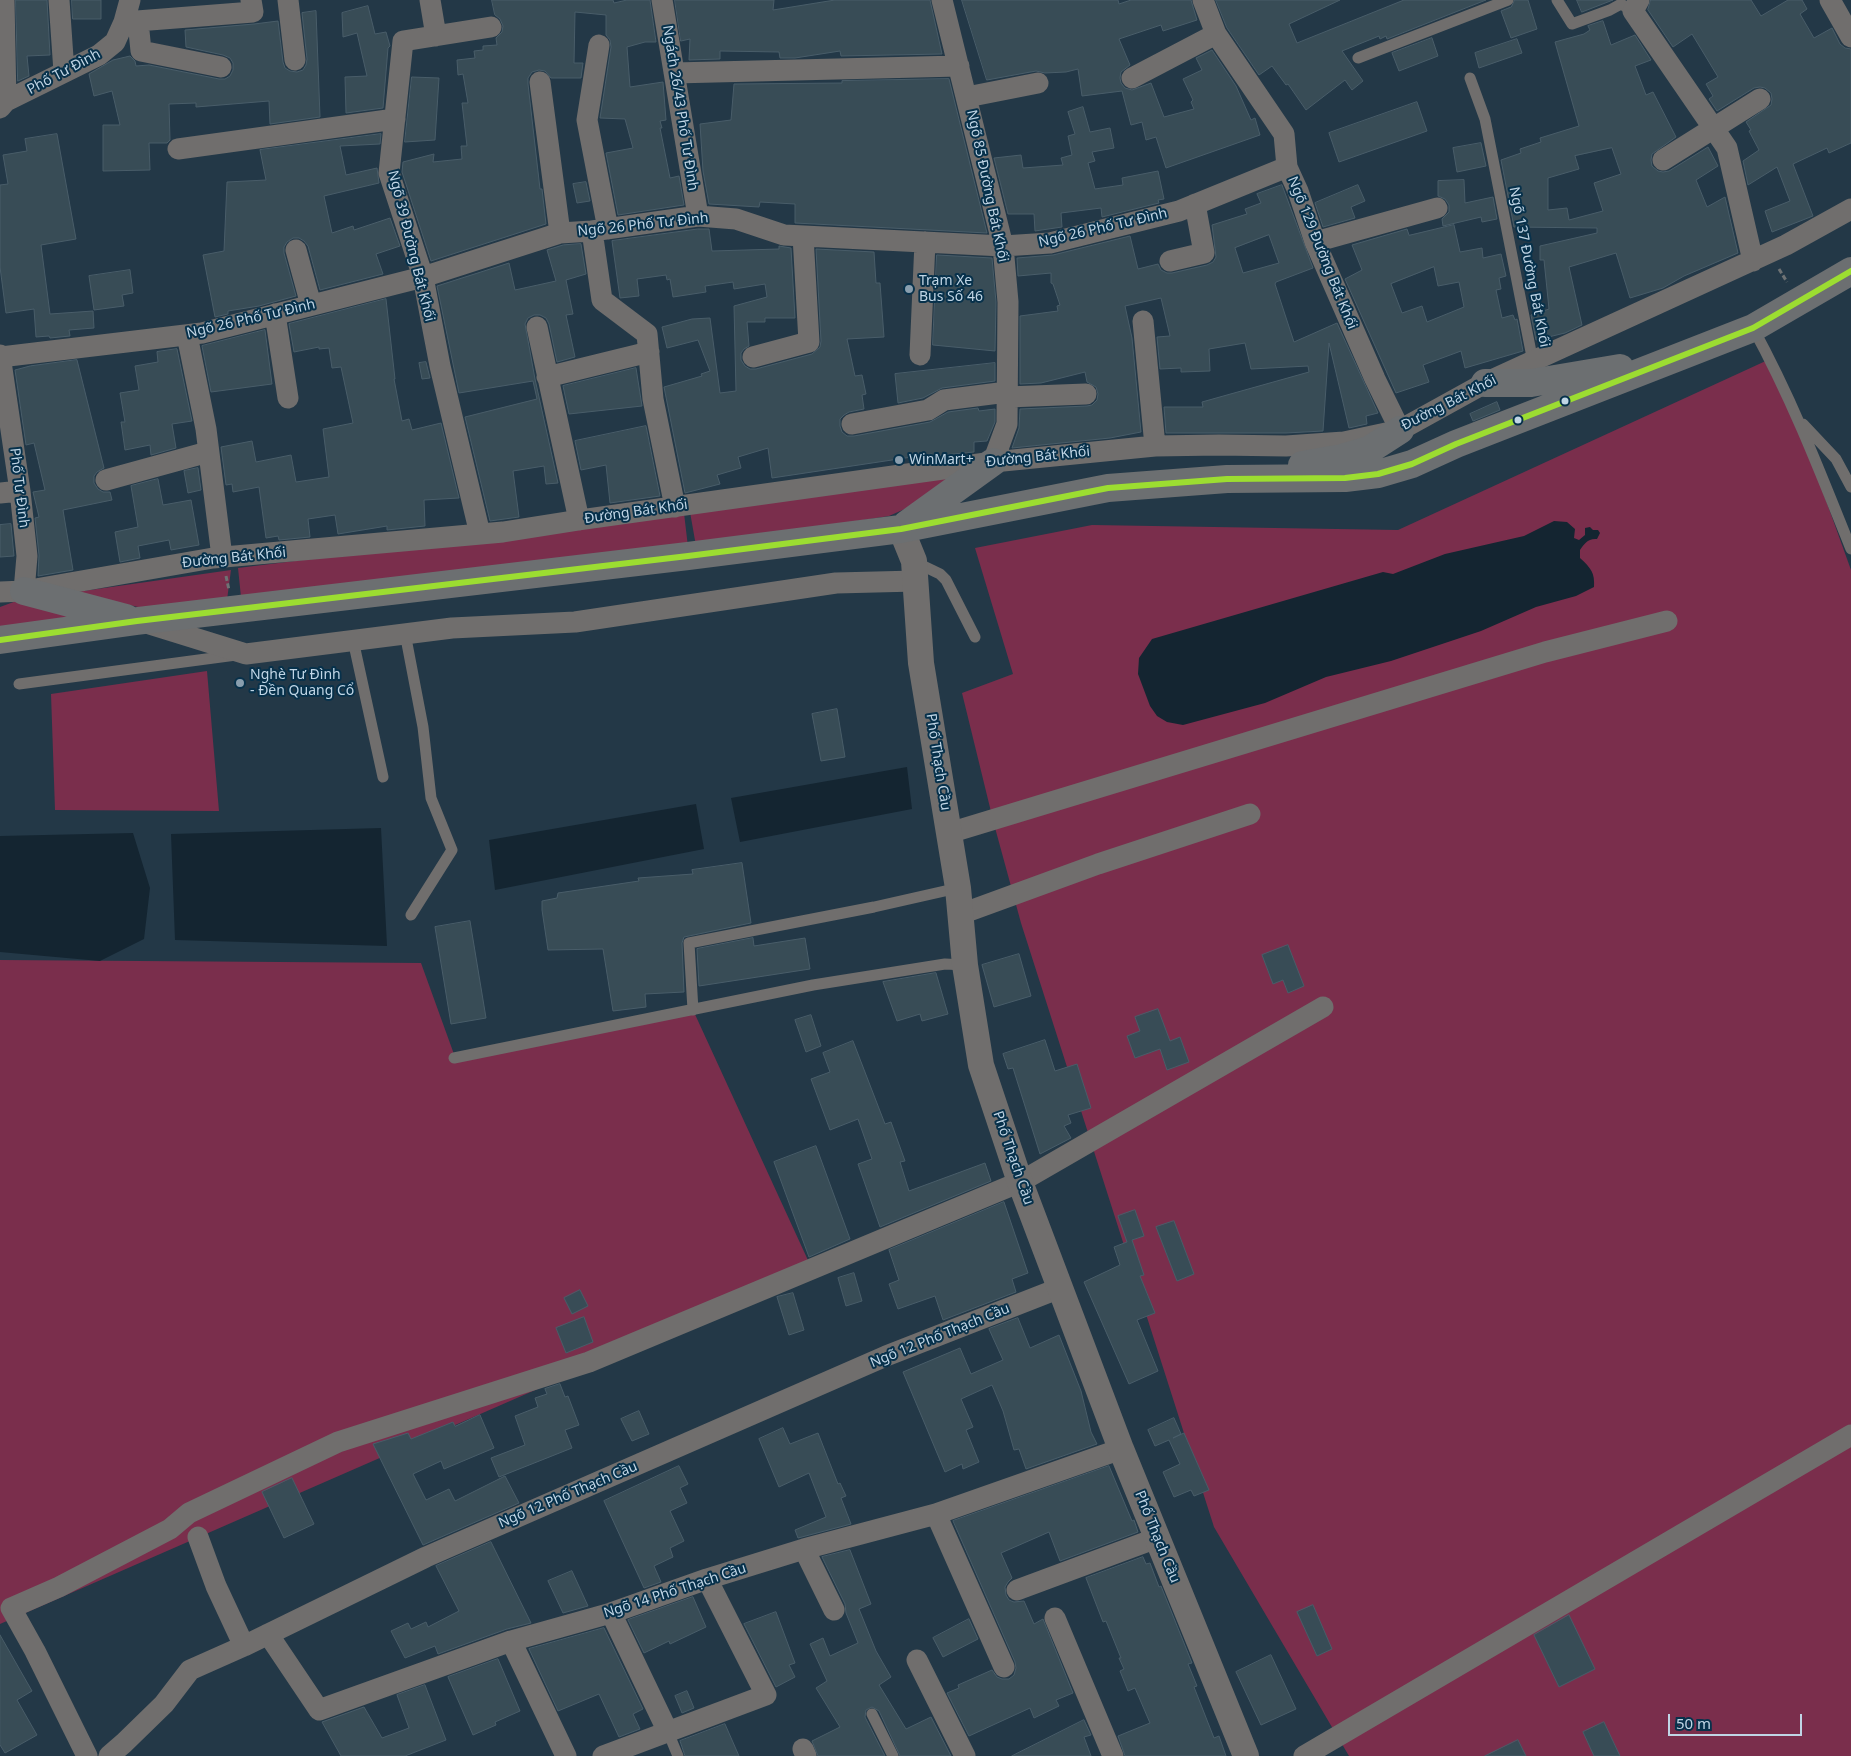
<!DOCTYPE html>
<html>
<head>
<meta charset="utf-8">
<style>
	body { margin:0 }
	#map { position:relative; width:1851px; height:1756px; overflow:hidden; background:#233847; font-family:"Noto Sans",sans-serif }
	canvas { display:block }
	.scale { position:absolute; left:1668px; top:1714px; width:134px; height:22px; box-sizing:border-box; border:2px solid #c0d5e5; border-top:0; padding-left:6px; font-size:15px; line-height:18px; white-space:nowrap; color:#c0d5e5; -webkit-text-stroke:4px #07314b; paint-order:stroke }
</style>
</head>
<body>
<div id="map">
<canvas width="1851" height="1756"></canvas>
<div class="scale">50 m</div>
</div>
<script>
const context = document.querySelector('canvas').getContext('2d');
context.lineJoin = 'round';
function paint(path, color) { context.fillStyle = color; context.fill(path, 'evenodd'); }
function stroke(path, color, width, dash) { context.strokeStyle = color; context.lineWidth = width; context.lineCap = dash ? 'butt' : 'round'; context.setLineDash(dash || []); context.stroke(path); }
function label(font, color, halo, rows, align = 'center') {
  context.font = font + ' "Noto Sans",sans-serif'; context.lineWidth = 4; context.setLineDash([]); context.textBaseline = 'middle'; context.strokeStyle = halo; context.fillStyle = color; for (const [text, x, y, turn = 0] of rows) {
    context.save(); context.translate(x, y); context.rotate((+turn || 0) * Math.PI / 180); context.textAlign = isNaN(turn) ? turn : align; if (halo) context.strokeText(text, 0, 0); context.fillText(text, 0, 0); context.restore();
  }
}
paint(new Path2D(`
	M1770,359L1787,392L1851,570V1756H1349L1214,1527L1021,923L994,824L962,693L1013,674L975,548L1092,525L1398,530Z
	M970,468L916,504L889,516L696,546L690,512Z
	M684,513L688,547L241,597L238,568Z
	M231,570L227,600L146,609L76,592Z
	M19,600L106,616L0,631V607Z
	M207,671L219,811L55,810L51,694Z
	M0,960L421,963L455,1057L693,1010L812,1269L0,1624Z`), '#7a2e4c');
paint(new Path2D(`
	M1554,521L1567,522L1575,529L1574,538L1579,540L1585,535V528L1590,527L1593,530H1598L1600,533L1597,539C1588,538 1584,544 1580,550V558C1591,568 1595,573 1594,587L1576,596L1536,607L1481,631L1391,661L1326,677L1265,703L1183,725L1167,722L1157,716L1150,706L1138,674L1139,658L1152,639L1383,572L1393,574L1445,554L1524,536Z
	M907,767L912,809L740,842L731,798Z
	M696,804L704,849L495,890L489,840Z
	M381,828L387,946L175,940L171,834Z
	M133,833L150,888L144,939L100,961L0,952V836Z`), '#142531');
const building = new Path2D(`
	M16,0H47L50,55L27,56L29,76L18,81Z
	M72,0H101V19H73Z
	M492,0H613L614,3L627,0H650L656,42H645L627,47L630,87L663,82L666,120L660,121L662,128H660L670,178L679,176L684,205L618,215L606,153L633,148L625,119L600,118L611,47L610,40L606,35V15L575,12L574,63H583L581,78H551L545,71L539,70L532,72L528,78V84L540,189H542L546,224L431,261L402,172L403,162L434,154L433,162L462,159L461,146H467L462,103H468L463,74L458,75L457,60L475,58L474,51L483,50V46L497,45L496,38L502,32L503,26L500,19L495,15Z
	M675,0H774L773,10L835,0H930L942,54L841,56L840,51L795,58H780L779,52L720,51V59L689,60L690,39L681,41Z
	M962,0H1118L1119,4L1131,0H1191L1197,20L1163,31L1161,25L1119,39L1130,65L1121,72L1120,78L1121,83L1125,88L1132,90L1151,83L1164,117L1194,109L1191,102L1193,100L1183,79L1202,70L1196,58L1212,50L1236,86L1251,120L1255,118L1260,135L1166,168L1156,137L1146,140L1142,122L1131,125L1122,91L1082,96L1078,69L1066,72L1045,73L1036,71L987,80Z
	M1216,0H1340L1289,24L1297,43L1404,0H1486L1387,39L1386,36L1380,39L1379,36L1342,51L1363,81L1352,90L1345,80L1306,110L1288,84L1286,85L1272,66L1259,75L1227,28Z
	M1515,0H1528L1537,29L1511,38L1501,11L1511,7Z
	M1577,0H1613L1582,12Z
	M1651,0H1751L1761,16L1788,0H1802L1807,9L1800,14L1814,38L1832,28L1840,44L1845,48L1851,49V143L1829,153L1827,148L1793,164L1813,216L1772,232L1765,211L1790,201L1777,167L1748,185L1743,161L1759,150L1749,131L1751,130L1746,122L1771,105L1772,99L1771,93L1765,88L1760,87L1754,88L1717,111L1709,99L1713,96L1706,84L1718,77L1692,34L1673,47L1648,10Z
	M368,6L375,34L386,32L390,46L388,48L383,108L346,113L345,77L367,76L357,33L343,37L342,13Z
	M316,11L320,117L270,124L269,101L196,107V103L169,104L170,140L167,143H149L150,170L103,171V125H120L112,91L94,96L89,74L113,60L130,56L135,61L136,66L149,65L219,79H225L230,76L233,70V63L230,58L223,55L186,47L185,30L254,24L278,21L283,62L285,68L290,71L297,72L303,70L306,65L307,59L302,13Z
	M1603,21L1611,45L1635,35L1651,60L1635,66L1646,95L1653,92L1676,137L1652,154L1651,160L1652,166L1658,171L1663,172L1669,171L1708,147L1718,166L1696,180L1707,207L1725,197L1738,253L1684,276L1663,288L1630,298L1616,253L1569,267L1582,325L1565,333L1536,340L1531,315L1549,309L1544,260H1540V246L1597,233V228L1514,227L1501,160L1521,153L1520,149L1541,142L1540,138L1579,126L1555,42L1584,34L1590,30L1588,26ZM1612,148L1621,174L1594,183L1603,211L1569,220L1567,208L1548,210V178L1579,169L1575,156Z
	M1432,38L1438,56L1399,71L1392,53Z
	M1517,39L1522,53L1479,68L1475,53Z
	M412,77L439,78L435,140L405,142Z
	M949,79L987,233L795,223V204L760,202L759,207L709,204L703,171L700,124L731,120L734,84L842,83V81Z
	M1417,102L1427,131L1339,162L1329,133Z
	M1083,107L1090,132L1110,128L1114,148L1092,152L1095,161L1088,163L1095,189L1123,185L1122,178L1158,171L1164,199L1158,200L1159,203L1102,217L1101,208L1061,213L1062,227L1035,231L1034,214H1008L994,158L1021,155L1023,168L1063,165L1061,158L1072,155L1068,136L1075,134L1068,112Z
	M57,134L76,239L41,245L50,314L93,311L94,328L69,330L70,336L50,338L49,336L36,337L34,309L6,313L0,267V185L8,184L3,155L27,151L25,139Z
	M381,134L380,144L340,146L346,175L377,168L379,183L324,196L332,233L353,226L354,230L390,218L400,246L376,254L383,274L320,290L308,246L304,241L299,238H293L287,242L284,247V253L296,296L259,306L228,311V314L215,317L203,255L224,251L227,182L266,180L260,150Z
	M1481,143L1486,166L1457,172L1453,148Z
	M1464,180L1465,203L1493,197L1497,219L1482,222L1481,217L1443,226L1442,219L1449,212V205L1445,199L1438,196V181Z
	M586,182L590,201L577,203L573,184Z
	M1282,185L1313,268L1276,282L1275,284L1294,342L1337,323L1378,413L1366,416L1367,424L1349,428L1329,343L1323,431L1286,433H1166L1164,407H1203L1202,402L1309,372L1308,366L1251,369L1245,343L1209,349L1210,371L1181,372V368L1160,369L1157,337L1170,336L1161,298L1125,306L1132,338L1141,432L1110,438L1012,448L1019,428L1020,409L1087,406L1092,405L1097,400L1098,394L1096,387L1087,382L1085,372L1041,383L1020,384V316L1058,311L1057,306L1060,305L1053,284L1051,283V273L1018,276L1017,258L1053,255L1130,236L1138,269L1158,264L1161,270L1167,273H1172L1207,265L1213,262L1216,257L1212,225L1247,214L1245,209L1261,203L1257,194ZM1269,235L1279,263L1243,273L1235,248Z
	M1358,185L1365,201L1351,207L1355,218L1323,227L1315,203Z
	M1454,225L1460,252L1482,248L1483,258L1501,254L1506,276L1499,278L1501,289L1496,290L1502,318L1513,315L1515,320L1517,319L1523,351L1465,368L1461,351L1423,365L1429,382L1396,393L1345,279L1362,270L1352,245L1407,229L1409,235ZM1434,267L1438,286L1459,282L1464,307L1427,322L1422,306L1402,313L1391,284Z
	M698,229H709L712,251L779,249V246L791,248L795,318H765V322H747L749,346L744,349L741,353V360L745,366L750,369H756L812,354L820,347L821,341L816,249L874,252L876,283H880L884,337L847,339L855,376L862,375L866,394L862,395L864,409L849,412L844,415L840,419V426L842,432L847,436H854L930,422L948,412L978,408L979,411L995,409V422L987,441L974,442V452L932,456V454L772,478L768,448L738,457L741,468L717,475L720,484L685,493L664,387L702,376L701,374L710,371L698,340L667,348L662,327L692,319L710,318L720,393L736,391L734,306L767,297L765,284L734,289L733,282L705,286L706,292L673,297L670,279L667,280L666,275L637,279L639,296L620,298L612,241Z
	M581,244L586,274L566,280L573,314L566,315L575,357L557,362L549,324L546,318L540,315H534L528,318L525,324L535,379L558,483L546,484L544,466L513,471L519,517L490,521L465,417L537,399L533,381L459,393L437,286L509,263L515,290L556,281L547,250L563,245Z
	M937,255L992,258L996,302L995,351L933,345Z
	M130,270L133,293L122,295L124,306L94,310L89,276Z
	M386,299L395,379H394L402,421L409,419L412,430L441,423L459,498L424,500L425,526L387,530V526L338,534L335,515L308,519L310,537L279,540L278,536L266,538L259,487L233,492L232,484L226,485L221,447L252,441L256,462L291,455L296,482L329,477L323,429L353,423L341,367L332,368L329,348L319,349V347L294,352L289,324Z
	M265,330L272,384L211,392L202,346Z
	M177,349L192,421L172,424L176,448L151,455L150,445L125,450L121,422H125L120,393L139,390L135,366L158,362L157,352Z
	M77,360L104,468L97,472L94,476V483L98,489L103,492H110L112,500L63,510L73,570L38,576L39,555L35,518L39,517L33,492L45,490L34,443L26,445L15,370L30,366Z
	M426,362L430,378L422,379L419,363Z
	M995,363V381L942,388L923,398L898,403L895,374Z
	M636,368L642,406L569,414L563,386Z
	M1497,402L1500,410L1473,421L1470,414Z
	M646,426L660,496L610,503L606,465L581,470L575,441Z
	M198,468L201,490L188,493L184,471Z
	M158,479L163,505L191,500L199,545L171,550L169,540L138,546L140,558L120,562L115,532L138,527L131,486Z
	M11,524L14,556L0,557V525Z
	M837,709L845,757L821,761L812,714Z
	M742,863L751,923L684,937L682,943L684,992L645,994L646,1007L613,1011L603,949L548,950L542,910V901L557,898L558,893L639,881L638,878L693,874L692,870Z
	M470,921L486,1018L451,1024L435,927Z
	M753,938L754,946L805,938L810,969L699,986L697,949Z
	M1288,945L1304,986L1288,993L1283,980L1273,984L1262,955Z
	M1019,954L1031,996L994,1007L982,965Z
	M936,973L948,1014L922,1021L920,1014L897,1021L883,982Z
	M1158,1009L1170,1041L1180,1037L1189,1062L1167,1070L1160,1049L1135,1058L1127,1036L1140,1031L1135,1017Z
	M811,1015L821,1046L806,1052L795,1020Z
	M1045,1040L1055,1071L1077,1064L1091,1108L1068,1115L1071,1123L1064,1126L1071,1138L1040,1154L1013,1068L1008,1069L1003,1054Z
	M853,1041L885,1124L891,1122L905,1161L900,1162L909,1191L985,1163L991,1181L880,1227L858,1164L872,1159L858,1119L830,1130L811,1079L830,1072L823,1053Z
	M816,1146L850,1239L809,1257L774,1162Z
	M1004,1202L1028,1273L1012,1279L1016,1292L943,1320L935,1296L898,1309L889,1284L899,1280L889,1250Z
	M1135,1210L1144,1236L1132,1240L1144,1275L1140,1276L1155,1313L1137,1320L1158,1371L1129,1384L1084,1282L1120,1265L1114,1247L1127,1242L1118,1216Z
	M1174,1221L1194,1274L1177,1281L1156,1227Z
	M854,1273L862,1301L846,1306L838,1278Z
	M580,1290L588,1306L572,1314L564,1298Z
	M793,1293L804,1330L789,1335L777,1297Z
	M584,1317L593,1342L566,1353L556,1328Z
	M1018,1318L1030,1348L1059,1335L1081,1391L1091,1432L1097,1444L1026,1469L1019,1449L1014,1450L1003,1411L992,1385L961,1399L973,1427L966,1430L979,1462L963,1469L962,1464L945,1472L903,1372L960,1348L971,1374L1003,1360L989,1329Z
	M560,1384L565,1397L568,1396L579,1425L565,1430L572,1448L499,1477L491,1458L525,1445L515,1416L538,1407L535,1398L547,1394L545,1389Z
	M639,1411L649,1434L632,1441L621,1419Z
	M480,1415L494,1448L444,1469L441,1461L413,1474L426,1500L449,1489L455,1501L505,1476L519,1503L423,1545L373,1444L408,1433L411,1439L453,1422L455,1426Z
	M1174,1418L1181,1434L1173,1438L1184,1433L1209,1490L1194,1496L1191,1490L1174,1497L1163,1472L1180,1464L1169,1440L1155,1446L1148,1430Z
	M783,1428L790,1444L818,1433L838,1484L840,1483L846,1496L841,1498L851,1524L798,1538L795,1530L826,1517L809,1473L779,1487L759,1439Z
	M679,1466L688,1484L680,1488L687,1503L670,1511L684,1541L670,1548L673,1557L654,1566L661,1582L644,1588L604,1501Z
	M1109,1466L1132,1521L1134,1520L1138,1532L1060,1561L1049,1532L1001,1553L1012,1578L1008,1582L1005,1587L1006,1595L1009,1600L1014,1602L1024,1601L1034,1624L1043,1619L1073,1693L1056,1700L1059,1706L1034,1718L1030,1708L969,1736L947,1693L959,1688L958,1685L992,1670L997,1677L1002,1679H1009L1014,1675L1016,1668L1015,1662L953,1521Z
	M292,1478L314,1524L284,1538L262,1492Z
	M491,1542L531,1623L507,1629L438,1654L435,1646L405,1658L391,1631L408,1623L411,1629L426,1622L428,1627L459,1611L436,1566Z
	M850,1550L871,1604L859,1609L876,1651L891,1677L879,1685L906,1729L931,1717L951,1756H900L879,1711L872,1707L866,1710L865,1717L885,1756H818L812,1741L840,1727L816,1688L827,1681L810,1644L823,1638L830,1656L858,1643L846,1613L845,1604L822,1557Z
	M1143,1557L1146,1564L1150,1563L1159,1587L1161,1586L1192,1663L1188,1664L1197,1686L1194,1687L1214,1738L1219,1736L1226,1756H1125L1118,1736L1150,1723L1135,1688L1128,1691L1120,1671L1124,1669L1119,1658H1121L1106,1621L1103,1622L1086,1578Z
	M572,1571L588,1606L563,1613L548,1581Z
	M693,1597L706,1627L670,1644L669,1641L644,1653L628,1620Z
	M1313,1605L1332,1649L1317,1656L1297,1612Z
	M776,1612L795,1663L789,1665L795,1677L776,1687L744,1624Z
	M1569,1615L1595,1669L1559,1687L1534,1635Z
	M969,1619L978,1639L943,1657L933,1638Z
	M604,1628L643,1709L633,1714L640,1729L619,1737L599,1694L558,1711L529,1649Z
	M0,1635L32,1691L17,1700L37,1735L5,1753L0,1745Z
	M1271,1655L1296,1709L1261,1725L1236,1672Z
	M498,1659L520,1711L495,1722L496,1725L473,1735L448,1677Z
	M425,1685L446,1740L405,1756H341L322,1722L364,1707L382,1738L409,1728L397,1695Z
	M687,1691L694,1708L682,1713L675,1696Z
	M1084,1720L1091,1735L1084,1737L1091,1756H1012Z
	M1604,1722L1620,1756H1594L1583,1732Z
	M725,1724L739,1756H685L680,1741Z
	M1518,1740L1526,1756H1485Z`);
paint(building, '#384c56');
stroke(building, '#495d69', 1);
stroke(new Path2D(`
	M1779,269L1787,282
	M226,576L229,590`), '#6e7274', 3, [5, 2.5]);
stroke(new Path2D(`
	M1557,0L1572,24L1610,10L1621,4L1633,11
	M1358,58L1508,0
	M1470,78L1485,119L1533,362
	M1753,328C1792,399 1821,474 1851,549
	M1803,424L1836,459L1851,487
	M915,562L940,574L946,580L975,637
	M405,633L423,727L431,798L452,850L411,915
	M353,640L383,777
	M19,684L236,655
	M693,1010L689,943L874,907L958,888
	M454,1058L813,985L945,964L965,965
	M872,1714L893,1756
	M668,1732L678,1756`), '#706e6d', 11);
stroke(new Path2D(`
	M4,0L6,101
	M59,0L64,72
	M288,0L295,60
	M430,0L436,36
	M662,0L698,216
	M942,0L1003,246L1008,302L1007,424L993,462
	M1203,0L1216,34L1284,134L1287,167L1298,191L1315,242L1375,379L1400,430
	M1639,0L1633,11L1727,148L1753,261
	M1830,0L1851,37
	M138,21L141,51L221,67
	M124,22L253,12L251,0
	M599,45L587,120L608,229
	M674,73L959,66
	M1132,78L1216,34
	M540,82L560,233
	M967,97L1038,83
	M0,108L6,101L99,55L115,42L124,22L130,0
	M178,149L395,119
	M1663,160L1760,99
	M592,231L602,300L647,334L653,399L675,507
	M1315,242L1437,208
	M296,250L311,305
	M1170,261L1204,253L1195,204
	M275,314L288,398
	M1143,321L1155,446
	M537,327L579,520
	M187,335L206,429L222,557
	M0,355L20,491L27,556L24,591
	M920,355L925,242
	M0,357L202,333L423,277L560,233L592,231L698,216L736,219L784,235L1003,246L1050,243L1179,211L1287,167
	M753,357L809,342L803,236
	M547,377L649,352
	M1007,397L1086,394
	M852,424L928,410L944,400L1007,392
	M106,480L208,452
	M0,493L20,491
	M480,534L440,366L423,277L389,173L403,41L491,27
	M0,592L24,591L213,558L503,532L579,520L993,462L1155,446L1219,445L1286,446L1344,442L1400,430L1485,383L1786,245L1851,209
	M143,622L246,654L452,628L575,622L836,583L916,581
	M949,833L1545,652L1667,621
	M961,914L1098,864L1250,814
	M936,1514L1004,1667
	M198,1537L216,1586L244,1646
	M804,1549L834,1610
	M1017,1590L1157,1538
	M611,1613L668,1732
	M1055,1618L1113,1756
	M268,1634L319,1710L511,1641L611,1613L707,1579L804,1549L936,1514L1121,1449
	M511,1641L566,1756
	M917,1660L965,1756
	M803,1749L806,1756
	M87,1756L35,1651L11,1608L59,1587L170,1529L189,1513L338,1442L589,1362L1020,1182L1323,1007
	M109,1756L124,1743L164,1704L190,1670L244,1646L426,1557L886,1356L1060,1288
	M603,1756L766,1695L707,1579
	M1304,1756L1851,1435`), '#706e6d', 21);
stroke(new Path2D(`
	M901,529L914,561L921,663L958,888L965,965L981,1065L1020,1182L1121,1449L1246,1756`), '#706e6d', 26);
stroke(new Path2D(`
	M1485,383H1531L1620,368
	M1302,465L1342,458L1369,450L1400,430
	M907,524L993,462
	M24,591L126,618
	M0,640L137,621L688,556L901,529L1108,488L1227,479L1345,478L1378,474L1412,464L1456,444L1753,328L1851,271`), '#6c6f71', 28);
stroke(new Path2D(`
	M0,640L137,621L688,556L901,529L1108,488L1227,479L1345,478L1378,474L1412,464L1456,444L1753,328L1851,271`), '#9cdd31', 6);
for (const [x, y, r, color] of [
	[909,289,5,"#899eae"],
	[1565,401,4.5,"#c0d5e5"],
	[1518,420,4.5,"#c0d5e5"],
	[899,460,5,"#899eae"],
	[240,683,5,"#899eae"]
]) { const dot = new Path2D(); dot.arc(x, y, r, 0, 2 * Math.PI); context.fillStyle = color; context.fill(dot); stroke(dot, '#07314b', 2); }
label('14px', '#c0d5e5', '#07314b', [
	["Phố Tư Đình",64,72,-28],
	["Ngách 26/43 Phố Tư Đình",680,108,81],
	["Ngõ 85 Đường Bát Khối",987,186,78],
	["Ngõ 26 Phố Tư Đình",643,225,-6],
	["Ngõ 26 Phố Tư Đình",1103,228,-13],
	["Ngõ 39 Đường Bát Khối",411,246,76],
	["Ngõ 129 Đường Bát Khối",1322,253,68],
	["Ngõ 137 Đường Bát Khối",1529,267,79],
	["Ngõ 26 Phố Tư Đình",251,319,-13],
	["Đường Bát Khối",1449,403,-27],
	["Đường Bát Khối",1038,457,-6],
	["Phố Tư Đình",19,488,83],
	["Đường Bát Khối",636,512,-8],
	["Đường Bát Khối",234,558,-6],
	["Phố Thạch Cầu",938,762,81],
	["Phố Thạch Cầu",1013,1158,71],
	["Ngõ 12 Phố Thạch Cầu",940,1336,-22],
	["Ngõ 12 Phố Thạch Cầu",568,1495,-23],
	["Phố Thạch Cầu",1157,1537,68],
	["Ngõ 14 Phố Thạch Cầu",675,1591,-18]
]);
label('14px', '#c0d5e5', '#07314b', [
	["Trạm Xe",919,281],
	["Bus Số 46",919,297],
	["WinMart+",909,460],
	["Nghè Tư Đình",250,675],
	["- Đền Quang Cổ",250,691]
], 'left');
</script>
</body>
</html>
